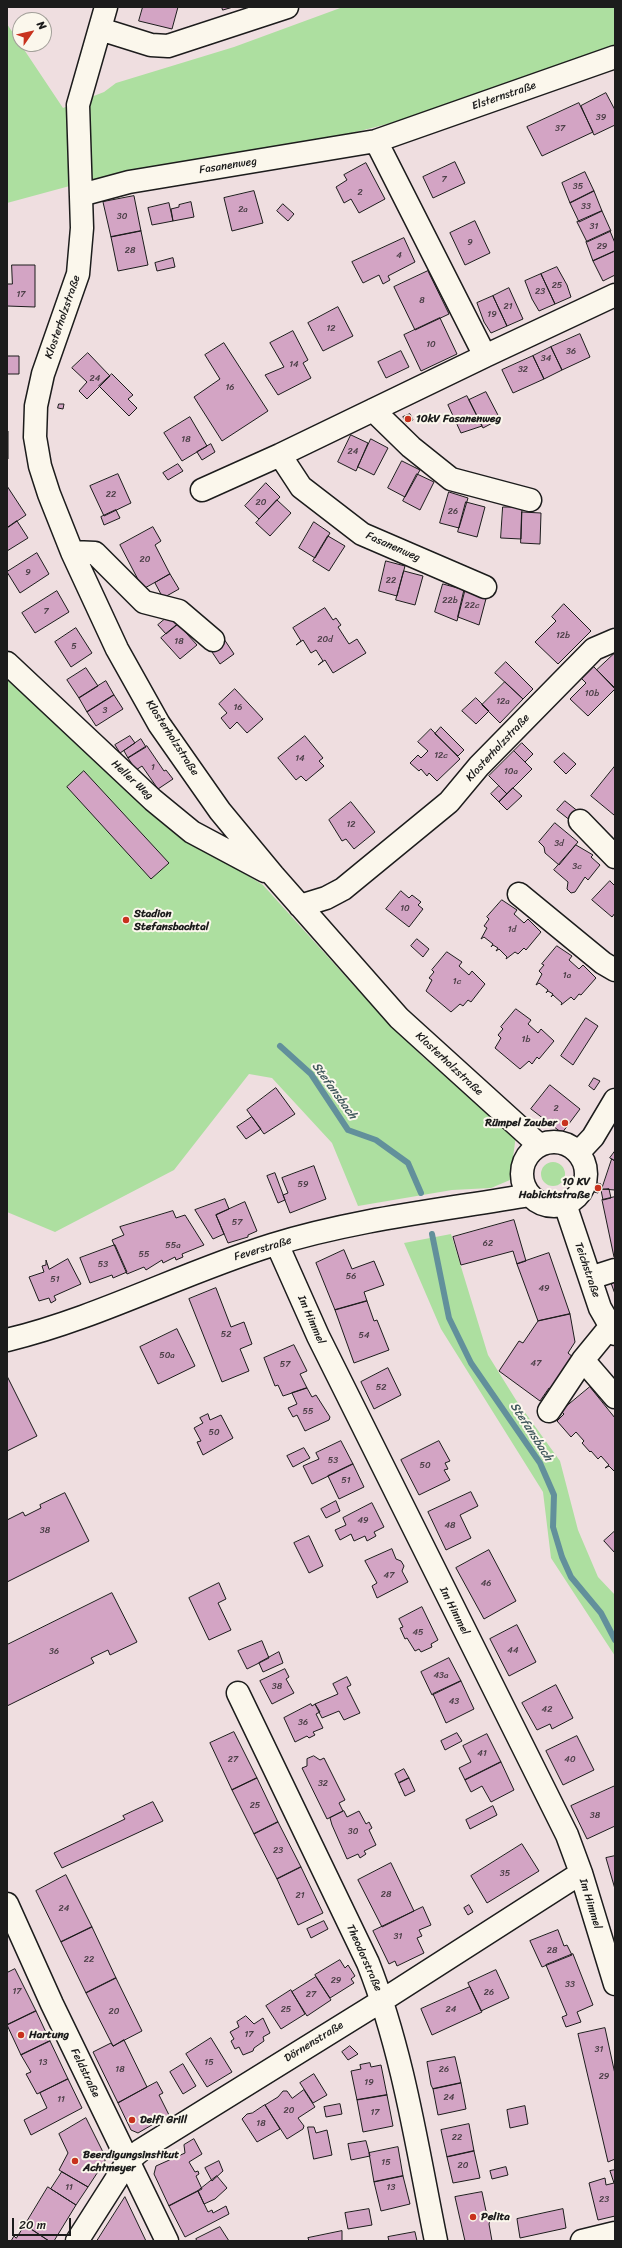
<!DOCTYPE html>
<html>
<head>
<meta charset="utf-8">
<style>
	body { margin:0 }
	#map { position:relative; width:622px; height:2248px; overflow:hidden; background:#efdee0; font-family:Sriracha,sans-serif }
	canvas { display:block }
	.frame { position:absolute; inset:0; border:8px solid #1c1c1c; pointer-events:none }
	.north { position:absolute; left:12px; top:12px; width:40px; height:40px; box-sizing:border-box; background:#fbf7ec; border:1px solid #a29f99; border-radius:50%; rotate:56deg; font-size:11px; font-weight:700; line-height:16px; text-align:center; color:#1c1c1c }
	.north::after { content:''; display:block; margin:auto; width:14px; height:18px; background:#c8321e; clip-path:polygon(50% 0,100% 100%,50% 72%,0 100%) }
	.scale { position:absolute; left:12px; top:2218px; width:59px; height:18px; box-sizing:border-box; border:2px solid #1c1c1c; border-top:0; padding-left:5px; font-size:12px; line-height:14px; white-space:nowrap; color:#1c1c1c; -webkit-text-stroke:3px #fbf7ec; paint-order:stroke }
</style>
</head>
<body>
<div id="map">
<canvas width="622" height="2248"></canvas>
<div class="frame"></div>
<div class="north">N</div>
<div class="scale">20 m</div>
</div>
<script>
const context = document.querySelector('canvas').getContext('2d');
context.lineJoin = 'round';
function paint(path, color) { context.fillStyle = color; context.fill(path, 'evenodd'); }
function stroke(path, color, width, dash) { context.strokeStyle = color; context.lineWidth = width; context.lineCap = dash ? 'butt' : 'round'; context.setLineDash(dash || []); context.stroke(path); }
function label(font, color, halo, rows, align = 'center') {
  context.font = font + ' Sriracha,sans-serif'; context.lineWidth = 4; context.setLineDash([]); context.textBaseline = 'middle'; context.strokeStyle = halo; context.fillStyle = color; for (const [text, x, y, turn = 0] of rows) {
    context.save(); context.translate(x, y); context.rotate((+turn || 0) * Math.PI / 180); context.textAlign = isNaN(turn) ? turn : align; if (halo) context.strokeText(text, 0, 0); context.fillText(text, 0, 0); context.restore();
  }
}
paint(new Path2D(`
	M343,7H615V66L352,133L125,171L7,203V24L63,108L104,92L116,83L234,47Z
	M7,675L179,833L263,885L356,988L423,1057L516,1135L510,1180L491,1188L452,1190L358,1206L332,1143L272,1078L249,1074L174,1170L55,1232L7,1212Z
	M541 1174a12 12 0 1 1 24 0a12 12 0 1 1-24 0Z
	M451,1234L488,1355L516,1400L560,1461L578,1530L598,1577L615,1595V1656L551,1558L543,1492L441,1329L404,1243Z`), '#addfa0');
stroke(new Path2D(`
	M280,1046L311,1074L348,1130L376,1140L408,1163L421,1193
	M432,1234L449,1318L471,1363L540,1463L554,1495L553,1527L562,1557L571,1577L601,1613L615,1640`), '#62909b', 6);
const building = new Path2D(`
	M143,7H178L172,29L139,21Z
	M222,7H233L223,10Z
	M606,93L615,110V125L594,135L581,106Z
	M579,103L593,132L542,156L527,127Z
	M455,162L465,183L433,198L423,177Z
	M366,163L385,199L359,213L351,199L344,203L336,187L347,180L344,175Z
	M585,172L594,191L570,203L562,183Z
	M254,191L263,223L232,231L224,198Z
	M594,191L602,211L579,222L570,203Z
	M134,196L141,231L111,237L103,202Z
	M191,202L194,217L173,221L171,209L179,207V205Z
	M169,203L173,221L152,225L148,208Z
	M283,204L294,214L288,221L277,211Z
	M602,211L611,231L587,242L577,222Z
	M475,221L490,253L465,265L450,233Z
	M141,231L148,265L118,271L111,237Z
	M610,231L615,243V251L593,261L586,242Z
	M404,238L415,262L388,276L390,280L383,284L379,275L363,283L352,262Z
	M615,251V275L603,281L593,261Z
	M173,258L175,267L157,271L155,263Z
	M12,265H35V307L7,306V284H12Z
	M557,267L567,285L571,297L555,304L541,274Z
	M428,271L449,314L415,330L394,287Z
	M541,274L555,304L539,311L532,299L525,281Z
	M509,288L523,319L507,326L493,296Z
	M493,296L507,326L491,333L484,322L477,303Z
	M338,307L353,336L323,351L308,323Z
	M440,318L457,354L421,371L404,335Z
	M293,331L308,360L303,363L311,378L278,395L265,375L284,367L270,343Z
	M580,334L590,357L562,370L551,347Z
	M224,343L268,411L222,441L194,397L220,379L205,355Z
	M551,347L562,370L544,379L533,356Z
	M401,351L409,367L386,378L378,362Z
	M88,353L110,376L87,399L79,391L87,382L72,368Z
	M7,356H19V374H7Z
	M533,356L544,379L513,393L502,370Z
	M112,374L133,395L128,399L137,408L129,416L99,386Z
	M486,392L500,419L483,428L469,400Z
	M467,396L482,426L461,433L448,405Z
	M59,404H64L63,409L58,408Z
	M410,414L413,420L406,423L403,417Z
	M190,417L207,446L182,461L164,433Z
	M7,431H8V459H7Z
	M351,435L368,443L356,471L338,462Z
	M371,439L388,448L374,475L358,467Z
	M211,444L215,452L202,460L197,452Z
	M402,461L420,470L405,497L388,488Z
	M178,464L183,471L168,480L163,473Z
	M118,474L131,503L104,516L90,486Z
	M417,474L434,482L420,510L403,501Z
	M266,483L280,497L259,519L245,506Z
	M7,486L26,515L7,528Z
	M449,492L468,498L459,528L440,523Z
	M277,500L291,513L270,536L256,523Z
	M466,502L485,507L477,537L458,532Z
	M503,507H522L521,539L501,538Z
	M116,510L120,518L104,525L101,517Z
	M522,512L541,513L540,544L521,543Z
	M17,521L28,538L7,551V528Z
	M314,522L330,533L315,558L299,548Z
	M153,527L161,541L155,545L170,574L143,589L120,545Z
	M328,536L345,546L329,571L313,561Z
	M37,553L49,574L20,593L7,572Z
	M386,561L405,566L397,596L379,591Z
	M404,571L423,576L415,605L396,600Z
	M170,574L179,589L163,598L155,583Z
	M443,584L465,590L457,621L435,612Z
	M465,587L487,595L479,625L458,617Z
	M57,591L69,612L35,633L22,613Z
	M564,604L591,631L558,664L535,642L556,621L552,617Z
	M325,608L333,620L336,618L341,625L338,627L349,644L357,639L366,653L333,673L325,660L318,665L323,661L316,650L311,653L303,640L296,645L301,641L293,628Z
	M170,615L178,624L166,634L158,625Z
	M178,624L197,645L180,659L161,638Z
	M76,628L92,653L71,667L55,642Z
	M224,639L234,654L220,664L210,649Z
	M615,653V688L597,670Z
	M506,662L533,689L523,699L495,673Z
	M594,667L615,689L588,716L570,699L586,683L582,679Z
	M86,668L98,686L79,698L67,680Z
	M106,681L114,695L87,712L79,698Z
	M505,682L523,699L500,723L482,705Z
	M235,689L263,719L247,733L237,722L230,729L221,718L227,713L219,704Z
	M114,695L123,709L96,726L87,712Z
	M476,698L489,711L476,724L462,711Z
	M441,727L464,750L458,756L435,734Z
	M431,729L460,759L437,781L429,773L427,776L421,769L419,771L410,763L418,755L421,758L428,751L418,742Z
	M130,736L135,743L120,753L115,745Z
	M305,736L323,758L319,761L324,766L306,781L301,776L296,780L278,758Z
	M141,739L146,747L128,758L124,751Z
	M522,743L533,754L525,762L514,751Z
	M147,746L164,771L166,770L173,779L158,789L142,766L136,770L128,758Z
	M514,751L532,769L507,794L489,776Z
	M564,753L576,764L566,774L554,762Z
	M615,766V814L614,815L591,796Z
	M84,771L169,863L151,879L67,787Z
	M499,786L507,794L499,802L491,794Z
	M513,788L522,796L507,810L499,802Z
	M565,801L579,812L571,821L557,810Z
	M351,802L375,832L354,849L346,839L342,841L329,820Z
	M555,823L578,842L559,865L545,853L544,847L539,842Z
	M576,845L593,855L591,857L600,865L588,880L585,877L575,892L571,893L567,889L568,882L554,870Z
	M610,881L615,886V913L612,917L592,900Z
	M401,891L409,898L412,895L421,902L418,905L423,909L409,927L386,909Z
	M502,900L517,910L514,914L524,923L528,919L541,932L526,950L524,948L518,954L515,952L506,959L507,957L499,949L496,951L498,948L493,945L491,947L493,944L484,937L481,939L487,928L484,926L489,919L487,917Z
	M417,939L429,949L423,957L411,946Z
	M557,946L572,956L569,960L579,969L583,965L596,978L581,995L579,994L574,1000L571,997L561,1005L562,1003L553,995L551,997L553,994L548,991L546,993L548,990L539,983L536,985L542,974L539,971L544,965L542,964Z
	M447,952L462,962L459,966L469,975L472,971L485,984L471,1002L468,1000L463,1006L460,1004L451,1012L426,991L432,980L429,978L434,972L432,970Z
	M516,1009L531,1020L528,1024L538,1033L541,1029L554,1041L539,1059L537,1057L532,1064L529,1061L520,1069L495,1048L501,1038L498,1035L503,1029L501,1027Z
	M586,1018L598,1026L573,1065L561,1056Z
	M594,1078L600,1081L594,1090L589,1086Z
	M550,1085L580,1109L562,1133L531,1109Z
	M276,1088L295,1114L264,1134L247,1110Z
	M252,1117L261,1129L246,1139L237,1127Z
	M615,1151V1161L610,1158Z
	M612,1159L615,1161V1190L602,1189Z
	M314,1166L326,1199L290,1213L283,1195L288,1193L282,1178Z
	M275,1173L285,1200L278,1203L267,1176Z
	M597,1183L601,1184L598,1193L594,1192Z
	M609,1189L611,1198L603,1200L601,1190Z
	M615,1197V1257H614L602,1200Z
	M225,1199L229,1209L216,1215L224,1234L213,1239L195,1210Z
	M245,1202L257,1231L248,1235V1237L228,1243L216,1215Z
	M173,1211L176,1218L185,1215L204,1245L182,1254L183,1257L176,1260L175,1257L163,1263L162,1260L146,1270L144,1267L127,1274L112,1240L124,1235L120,1227Z
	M514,1220L526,1261L517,1264L513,1251L461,1265L453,1237Z
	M115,1245L127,1272L113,1278L112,1275L90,1283L80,1258Z
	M344,1250L352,1269L374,1261L384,1285L364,1292L367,1301L335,1310L316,1263Z
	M549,1253L570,1314L538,1321L517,1264Z
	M68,1259L81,1284L54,1296L56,1300L51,1303L49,1298L39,1301L29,1277L44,1272L42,1266L46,1265V1260L49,1269Z
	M615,1282V1294L611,1283Z
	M216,1288L231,1327L244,1322L252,1344L240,1349L249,1371L222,1382L189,1299Z
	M367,1301L374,1321L377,1320L389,1350L354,1363L335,1310Z
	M570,1314L575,1342L568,1353L574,1358L552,1390L549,1388L540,1401L499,1371L519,1341L523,1343L538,1321Z
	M177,1329L195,1366L158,1384L140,1347Z
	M294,1345L307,1371L300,1374L307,1388L283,1396L278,1385L275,1386L264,1358Z
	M388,1368L401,1395L374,1409L361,1382Z
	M7,1376L37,1436L7,1451Z
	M590,1387L615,1418V1472L609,1466L605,1468L609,1465L601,1456L598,1459L591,1451L590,1452L582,1443L584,1441L576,1432L571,1437L557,1421L564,1414L561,1411Z
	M307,1388L312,1397L316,1395L330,1417L329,1420L305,1431L297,1415L293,1417L288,1408L297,1404L292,1393Z
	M208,1414L210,1420L221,1415L233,1438L203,1455L197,1442L201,1441L194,1428L203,1423L200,1418Z
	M341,1441L353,1464L312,1484L303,1466L319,1459L316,1453Z
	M439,1441L450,1461L445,1463L448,1469L444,1470L450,1480L419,1495L401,1460Z
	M304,1448L310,1458L293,1467L287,1456Z
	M353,1464L364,1487L339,1499L328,1476Z
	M471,1492L478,1506L460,1515L471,1538L446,1550L428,1512Z
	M65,1493L89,1541L7,1582V1520L23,1512L25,1516L41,1508L40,1505Z
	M336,1501L340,1511L326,1518L321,1509Z
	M372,1503L384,1527L374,1532L376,1536L367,1541L365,1536L354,1541L351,1534L340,1540L335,1530L346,1525L343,1518Z
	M615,1531V1553L604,1541Z
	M309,1536L323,1566L309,1573L294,1543Z
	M392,1549L396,1559L401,1561L404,1566L402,1571L408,1582L377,1598L372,1586L377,1583L365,1561Z
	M489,1550L516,1601L484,1619L456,1568Z
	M219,1583L226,1599L218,1603L231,1630L209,1640L189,1598Z
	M112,1593L137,1642L110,1655L108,1650L91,1658L94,1663L7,1706V1645Z
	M422,1607L438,1640L431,1644L432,1647L421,1652L419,1649L415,1651L407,1638L405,1639L400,1628L403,1627L399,1619Z
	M517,1625L536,1662L509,1676L490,1639Z
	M262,1641L269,1658L247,1669L238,1651Z
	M279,1652L283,1663L263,1672L259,1663Z
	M449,1658L461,1681L432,1695L421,1672Z
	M285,1669L289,1677L286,1679L294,1693L272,1704L260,1681Z
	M347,1677L351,1685L347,1687L360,1713L344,1720L339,1711L322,1718L315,1704L338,1694L333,1684Z
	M461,1681L474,1709L446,1723L433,1694Z
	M556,1685L573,1718L552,1729L550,1724L537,1730L522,1703Z
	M311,1704L312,1706L315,1704L320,1712L316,1714L323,1728L313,1732L315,1735L309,1738L307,1736L295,1742L284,1718Z
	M234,1732L257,1778L232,1790L210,1743Z
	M457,1733L462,1741L445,1750L441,1741Z
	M487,1734L501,1762L465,1780L459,1768L471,1762L463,1746Z
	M577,1736L594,1770L563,1785L546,1751Z
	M314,1756L320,1760L324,1758L345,1800L339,1803L343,1811L327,1819L302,1768L307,1766V1759Z
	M501,1762L514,1790L491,1802L482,1786L471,1792L465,1780Z
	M404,1769L409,1778L399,1783L395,1774Z
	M257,1778L278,1822L254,1834L232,1790Z
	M409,1778L415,1791L405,1796L399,1783Z
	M615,1786V1826L587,1839L571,1806Z
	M153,1802L163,1821L62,1868L54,1853L125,1819L123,1816Z
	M493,1806L497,1815L470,1829L466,1820Z
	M344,1811L347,1817L359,1811L366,1824L369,1822L372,1828L369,1830L376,1845L364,1851L366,1854L360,1858L358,1854L347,1859L332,1825L330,1818Z
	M278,1822L301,1867L277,1879L254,1834Z
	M522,1844L539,1871L487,1903L471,1876Z
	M615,1856V1889L606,1858Z
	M391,1863L414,1911L382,1927L358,1880Z
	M301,1867L323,1913L298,1925L277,1879Z
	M66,1875L92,1927L61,1942L36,1891Z
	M469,1905L473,1912L468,1915L464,1908Z
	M423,1907L431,1925L419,1930L422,1936L417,1938L424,1953L397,1966L395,1961L389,1964L373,1931Z
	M324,1921L328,1929L311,1938L307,1929Z
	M92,1927L116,1978L86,1993L61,1942Z
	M558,1930L564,1946L567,1945L572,1955L542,1967L530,1941Z
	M573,1954L593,2005L577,2012L581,2022L566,2027L562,2017L567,2015L546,1965Z
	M340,1960L345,1968L348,1965L355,1976L351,1979L354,1983L330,1998L315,1975Z
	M15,1969L36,2011L7,2025V1973Z
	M496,1970L509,1998L481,2011L468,1983Z
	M316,1977L331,2000L307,2016L292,1992Z
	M116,1978L142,2031L113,2046L86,1993Z
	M470,1987L482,2012L432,2035L421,2009Z
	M291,1990L305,2014L281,2029L266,2006Z
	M36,2011L50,2041L21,2055L7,2025Z
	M246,2016L254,2024L263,2018L270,2033L263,2037L264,2041L254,2048L253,2051L243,2055L239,2047L235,2049L231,2041L234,2039L230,2032L239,2027L237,2022Z
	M605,2028L615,2074V2159L608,2162L578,2034Z
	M211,2038L232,2072L207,2087L186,2054Z
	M124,2040L147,2087L118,2103L93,2052L111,2043L113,2046Z
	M50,2041L68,2079L37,2094L26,2074L31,2072L21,2055Z
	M350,2046L358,2054L348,2060L342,2052Z
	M455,2057L461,2083L433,2089L431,2085L427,2062Z
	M370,2063L371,2067L381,2065L387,2095L357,2100L351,2071L361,2069L360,2065Z
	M183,2064L196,2086L183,2094L170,2072Z
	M314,2074L327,2095L313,2103L300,2083Z
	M68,2079L82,2108L31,2135L24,2120L47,2108L40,2093Z
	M157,2082L163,2093L159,2095L169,2115L138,2133L131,2130L118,2103Z
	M461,2083L466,2109L438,2115L433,2089Z
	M304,2090L315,2107L298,2118L304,2126L303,2129L287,2139L265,2105L278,2097L283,2091H287L292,2098Z
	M387,2095L393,2126L363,2132L357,2100Z
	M340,2104L342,2114L326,2117L324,2107Z
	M265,2105L280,2129L257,2142L242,2119L247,2114L252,2113Z
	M525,2106L528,2124L510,2128L507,2110Z
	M86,2118L105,2156V2161L88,2187L59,2170L68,2153L59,2134Z
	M469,2124L474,2151L447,2157L441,2130Z
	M308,2127H314L316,2133L327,2130L332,2155L314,2159Z
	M194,2139L202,2154L189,2162L195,2172L198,2171L199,2174L196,2176L202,2189L169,2206L154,2174L156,2166L185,2153L184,2145Z
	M366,2141L370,2156L351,2160L348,2144Z
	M398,2147L403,2176L374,2182L369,2153Z
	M474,2151L480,2178L453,2183L447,2157Z
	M219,2161L223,2171L212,2181L205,2168Z
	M506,2167L508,2175L492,2179L490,2171Z
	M615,2170V2216L598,2220L589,2183L605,2178L606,2185L614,2183L610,2171Z
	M62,2172L88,2187L76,2205L51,2189Z
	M217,2176L227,2188L215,2199L204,2204L198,2191Z
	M403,2176L410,2204L381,2211L374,2182Z
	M48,2187L76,2205L54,2241H49L25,2225Z
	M198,2191L208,2212L212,2210L213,2213L226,2206L229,2214L185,2237L169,2206Z
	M482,2192L486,2211L489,2213L487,2216L490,2221L489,2224L492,2241H465L455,2197Z
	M125,2197L146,2241H97Z
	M369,2209L372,2225L348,2229L345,2213Z
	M563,2209L566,2228L520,2238L517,2219Z
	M25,2225L49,2241H11L14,2236L16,2238Z
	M220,2227L229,2241H197L196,2239Z
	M342,2231V2241H309L308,2238Z
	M415,2232L417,2241H389L388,2237Z`);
paint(building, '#d3a4c4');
stroke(building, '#1c1c1c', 1);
const minor = new Path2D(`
	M106,7L78,105L82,228L78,274L43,374L36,406L35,437L40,466L49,494L72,552L117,649L159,724L220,811L273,875L399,1018L539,1145
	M100,29L151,45L168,46L287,7
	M376,141L485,356L615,295
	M81,195L129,182L376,141L615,57
	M373,410L411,447L451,479L530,500
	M280,455L301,487L362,534L485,587
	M202,490L280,455L485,356
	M72,552L95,553L144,602L179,611L213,640
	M7,663L153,800L192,832L265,871
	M580,821L615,857
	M519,894L603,963L615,970
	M300,906L326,898L343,889L449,802L479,766L594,649L615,640
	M522 1174a32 32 0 1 1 64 0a32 32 0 1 1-64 0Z
	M578,1153L593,1137L615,1100
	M565,1204L600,1308L615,1334
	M277,1244L318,1336L567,1835L581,1873L615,1984
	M590,1278L615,1270
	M7,1340C98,1318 182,1273 272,1245C356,1219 443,1210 530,1195
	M583,1360L615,1397
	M549,1411L583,1360L610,1327
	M238,1693L368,1963C403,2052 417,2147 436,2241
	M7,1904L52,2004L167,2241
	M77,2241L128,2161L141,2150L383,2000L581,1873
	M582,2241L615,2233`);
stroke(minor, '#1c1c1c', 25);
stroke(minor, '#fbf7ec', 22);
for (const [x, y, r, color] of [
	[408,419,4,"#c8321e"],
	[126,920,4,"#c8321e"],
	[565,1123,4,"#c8321e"],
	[598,1188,4,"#c8321e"],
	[21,2035,4,"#c8321e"],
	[132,2120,4,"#c8321e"],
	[75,2161,4,"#c8321e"],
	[473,2217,4,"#c8321e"]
]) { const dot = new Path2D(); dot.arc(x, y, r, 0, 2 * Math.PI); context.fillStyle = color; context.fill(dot); stroke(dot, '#fbf7ec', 1.5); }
label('9px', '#4a3e46', null, [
	["39",601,118],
	["37",560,129],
	["7",444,180],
	["35",578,187],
	["2",360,193],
	["33",586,207],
	["2a",243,210],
	["30",122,217],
	["31",594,227],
	["9",470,243],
	["29",602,247],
	["28",130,251],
	["4",399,256],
	["25",557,286],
	["23",540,292],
	["17",21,295],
	["8",422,301],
	["21",508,307],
	["19",492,315],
	["12",331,329],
	["10",431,345],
	["36",571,352],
	["34",546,359],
	["14",294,365],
	["32",523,370],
	["24",95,379],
	["16",230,388],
	["18",186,440],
	["24",353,452],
	["22",111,495],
	["20",261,503],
	["26",453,512],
	["20",145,560],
	["9",28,573],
	["22",391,581],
	["22b",450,601],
	["22c",472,606],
	["7",46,612],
	["12b",563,636],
	["20d",325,640],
	["18",179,642],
	["5",74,647],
	["10b",592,694],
	["12a",503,702],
	["16",238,708],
	["3",105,711],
	["12c",441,756],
	["14",300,759],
	["1",153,768],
	["10a",511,772],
	["12",351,825],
	["3d",559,844],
	["3c",577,867],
	["10",405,909],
	["1d",512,930],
	["1a",567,976],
	["1c",457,982],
	["1b",526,1040],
	["2",556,1109],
	["59",303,1185],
	["57",237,1223],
	["62",488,1244],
	["55a",173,1246],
	["55",144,1255],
	["53",103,1265],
	["56",351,1277],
	["51",55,1280],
	["49",544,1289],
	["52",226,1335],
	["54",364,1336],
	["50a",167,1356],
	["47",536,1364],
	["57",285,1365],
	["52",381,1388],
	["55",308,1412],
	["50",214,1433],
	["53",333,1461],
	["50",425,1466],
	["51",346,1481],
	["49",363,1521],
	["48",450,1526],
	["38",45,1531],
	["47",389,1576],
	["46",486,1584],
	["45",418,1633],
	["44",513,1651],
	["36",54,1652],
	["43a",441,1676],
	["38",277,1687],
	["43",454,1702],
	["42",547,1710],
	["36",303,1723],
	["41",482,1754],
	["27",233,1760],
	["40",570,1760],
	["32",323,1784],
	["25",255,1806],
	["38",595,1816],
	["30",353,1832],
	["23",278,1851],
	["35",505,1874],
	["28",386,1895],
	["21",300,1896],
	["24",64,1909],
	["31",398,1937],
	["28",552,1951],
	["22",89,1960],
	["29",336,1981],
	["33",570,1985],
	["17",17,1992],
	["26",489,1993],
	["27",311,1995],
	["25",286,2010],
	["24",451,2010],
	["20",114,2012],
	["17",249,2035],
	["31",599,2050],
	["13",43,2063],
	["15",209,2063],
	["18",120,2070],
	["26",444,2070],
	["29",604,2077],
	["19",369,2083],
	["24",449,2098],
	["11",61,2100],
	["20",289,2111],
	["17",375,2113],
	["18",261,2124],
	["22",457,2138],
	["15",386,2163],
	["20",463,2166],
	["11",69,2188],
	["13",391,2188],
	["23",604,2200]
]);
label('11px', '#1c1c1c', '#fbf7ec', [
	["Elsternstraße",504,96,-19],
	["Fasanenweg",228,166,-9],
	["Klosterholzstraße",63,317,-71],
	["Fasanenweg",393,547,24],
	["Klosterholzstraße",172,738,57],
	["Klosterholzstraße",498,748,-47],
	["Heller Weg",132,780,43],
	["Klosterholzstraße",449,1064,43],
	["Feverstraße",263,1249,-17],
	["Teichstraße",587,1270,71],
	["Im Himmel",311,1320,66],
	["Im Himmel",454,1611,63],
	["Im Himmel",590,1904,73],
	["Theodorstraße",364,1958,66],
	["Dörnenstraße",314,2042,-32],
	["Feldstraße",85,2073,64]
]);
label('bold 11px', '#1c1c1c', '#fbf7ec', [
	["10kV Fasanenweg",416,419],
	["Stadion",134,914],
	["Stefansbachtal",134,927],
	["Rümpel Zauber",557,1123,"right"],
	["10 KV",590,1182,"right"],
	["Habichtstraße",590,1195,"right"],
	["Hartung",29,2035],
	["Delfi Grill",140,2120],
	["Beerdigungsinstitut",83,2155],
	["Achtmeyer",83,2168],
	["Pelita",481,2217]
], 'left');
label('italic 12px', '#3f565b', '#fbf7ec', [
	["Stefansbach",334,1091,54],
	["Stefansbach",531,1432,57]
]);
</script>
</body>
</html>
